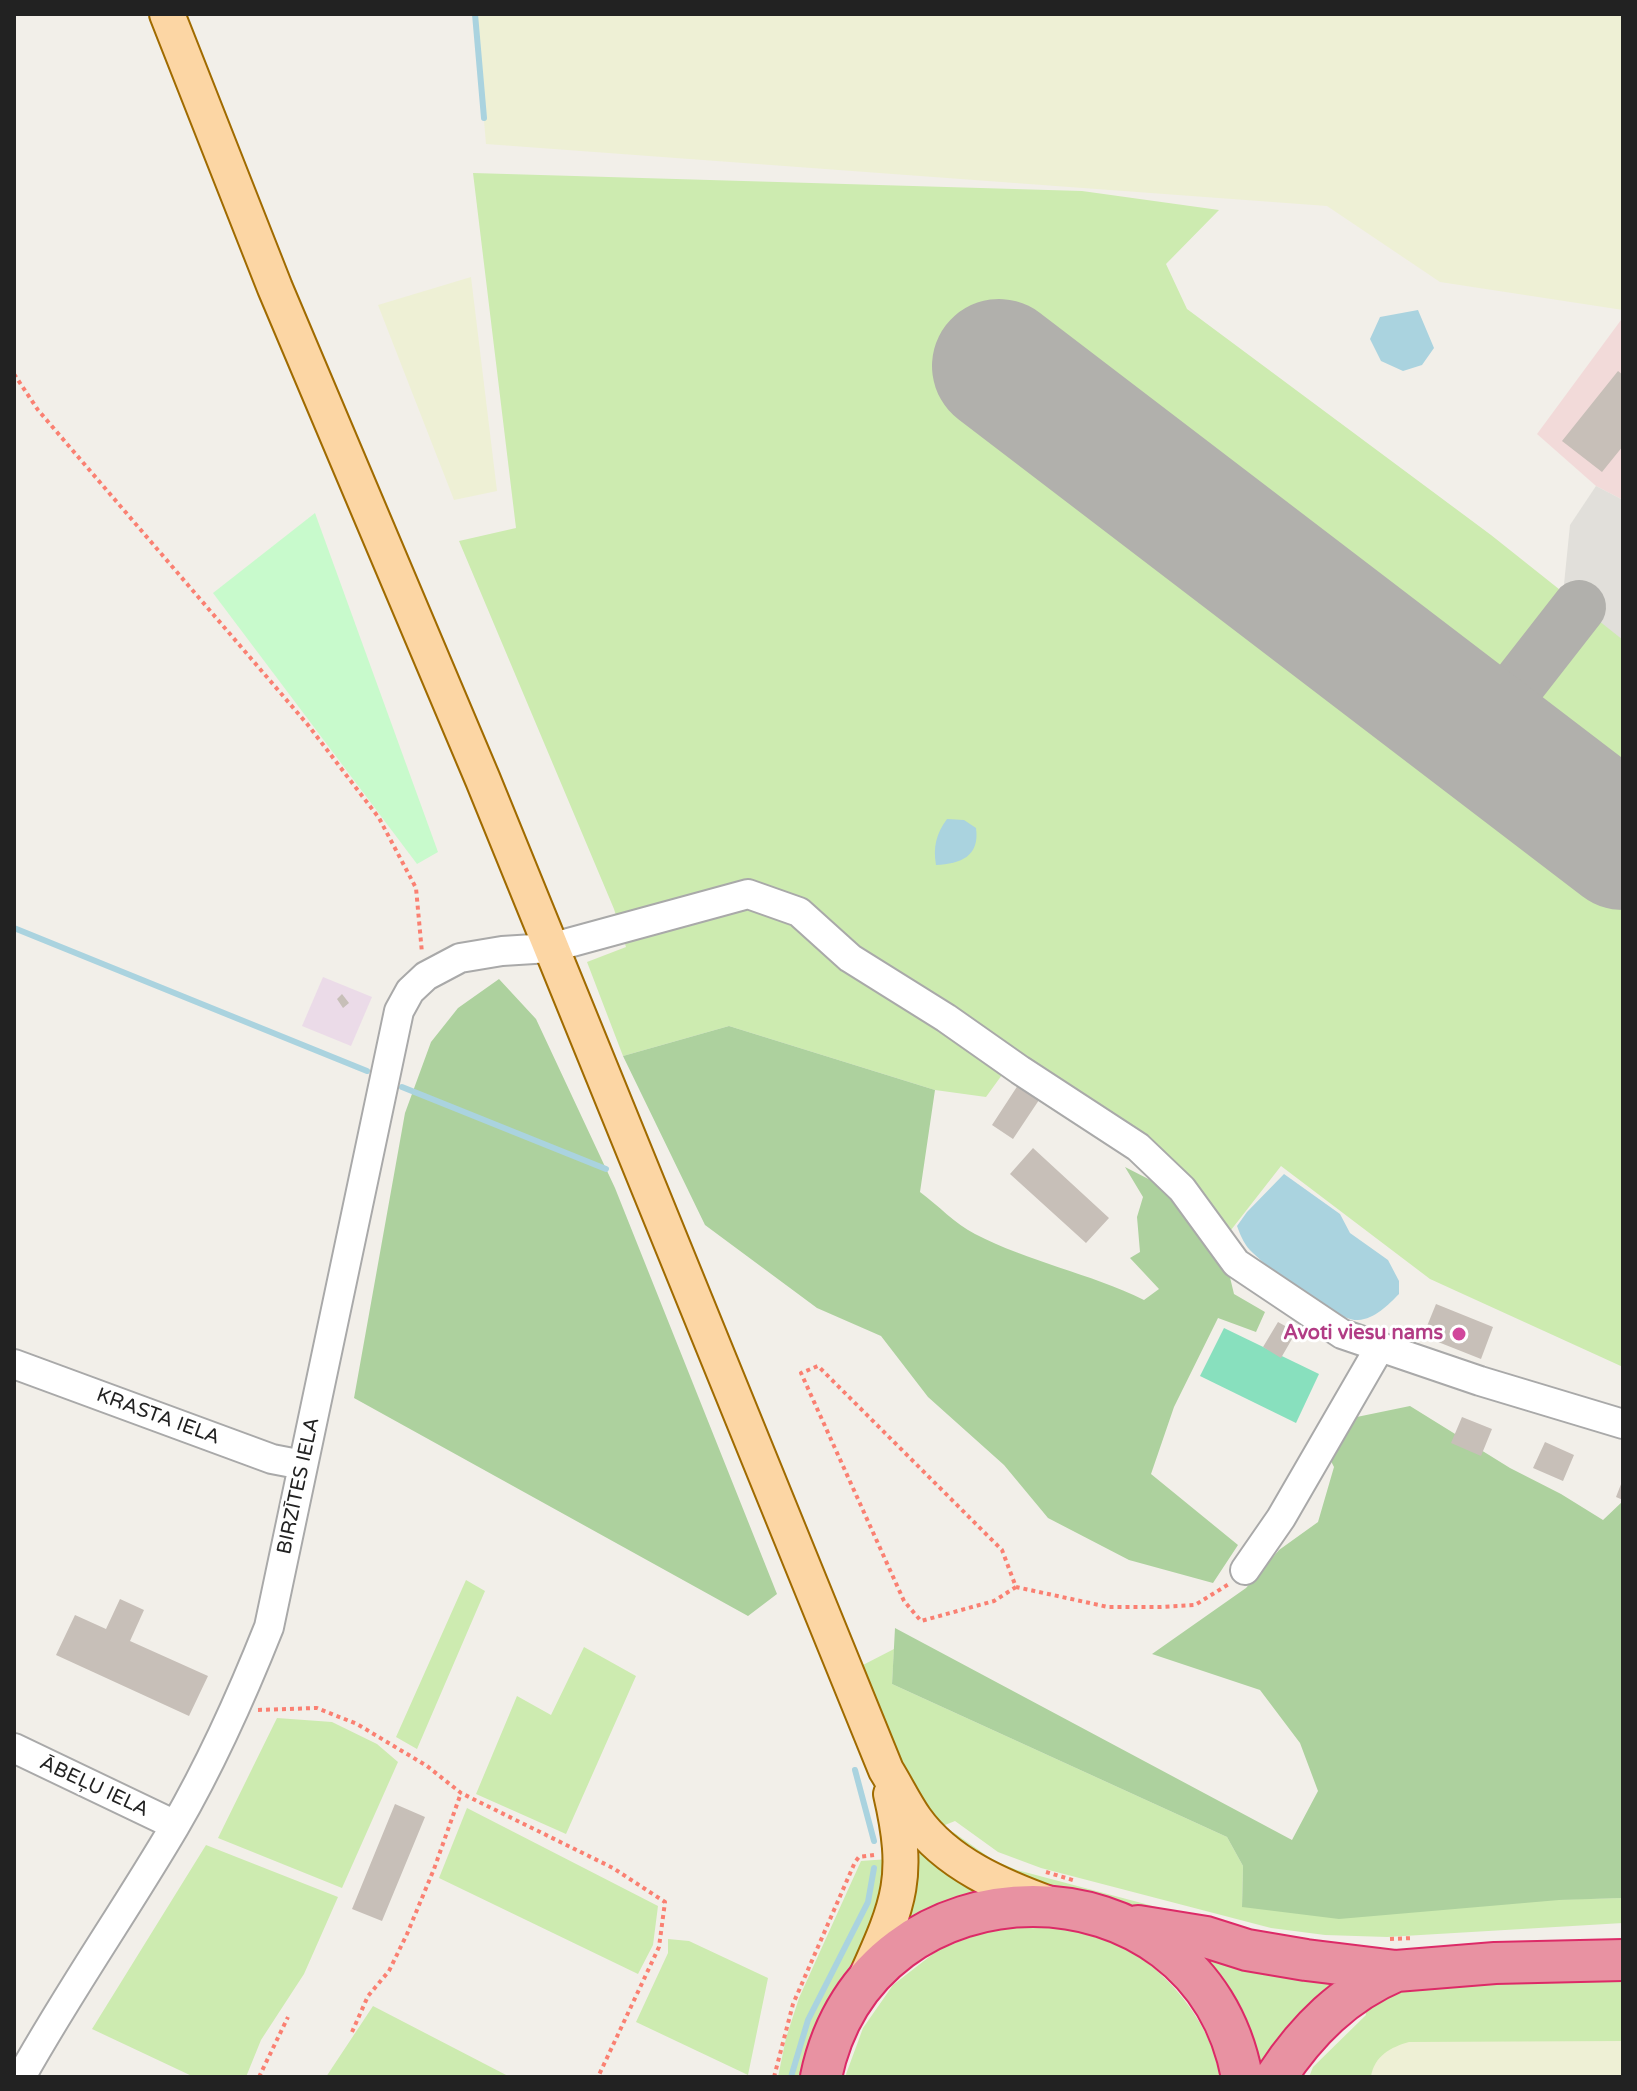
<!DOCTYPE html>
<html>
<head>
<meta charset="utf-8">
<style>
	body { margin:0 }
	#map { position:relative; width:1637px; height:2091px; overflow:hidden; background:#f2efe9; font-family:"Varela Round",sans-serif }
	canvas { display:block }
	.frame { position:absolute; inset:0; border:16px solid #222; pointer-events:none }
</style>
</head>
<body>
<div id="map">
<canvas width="1637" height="2091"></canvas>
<div class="frame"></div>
</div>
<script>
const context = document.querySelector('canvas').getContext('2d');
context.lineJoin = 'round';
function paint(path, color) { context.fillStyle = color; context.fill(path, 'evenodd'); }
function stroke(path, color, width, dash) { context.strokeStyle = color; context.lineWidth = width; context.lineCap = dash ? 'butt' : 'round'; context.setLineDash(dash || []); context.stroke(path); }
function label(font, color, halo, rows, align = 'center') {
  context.font = font + ' "Varela Round",sans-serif'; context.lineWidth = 6; context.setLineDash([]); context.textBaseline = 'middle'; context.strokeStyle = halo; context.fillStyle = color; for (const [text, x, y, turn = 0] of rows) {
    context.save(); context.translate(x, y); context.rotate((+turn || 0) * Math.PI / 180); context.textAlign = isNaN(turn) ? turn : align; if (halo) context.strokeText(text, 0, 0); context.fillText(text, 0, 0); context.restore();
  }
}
paint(new Path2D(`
	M1621,320H1623V500L1596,486L1537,434Z`), '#f2dad9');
paint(new Path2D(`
	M323,977L372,997L351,1046L302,1026Z`), '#ebdbe8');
paint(new Path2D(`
	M1596,486L1623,500V641L1563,594L1570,525Z`), '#e1dfda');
paint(new Path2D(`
	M475,14H1623V310L1440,282L1327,206L486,144Z
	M471,277L497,491L454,500L378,305Z
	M1623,2013V2077H1334L1393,2019Z`), '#eef0d5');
paint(new Path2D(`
	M473,173L1082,191L1219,210L1166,264L1187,309L1491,535L1623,640V1367L1430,1279L1281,1166L1224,1239L1161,1154L1007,1068L986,1097L935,1090L729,1026L623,1056L587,962L626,947L614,909L459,541L516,528Z
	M466,1580L485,1591L417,1749L396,1737Z
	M584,1647L636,1676L566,1834L476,1794L517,1696L551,1715Z
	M894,1649L892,1684L1227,1837L1243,1866L1242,1907L1623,1898V1923L1387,1937L1325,1935L1271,1928L1041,1868L998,1852L955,1821L940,1827L921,1804L861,1666Z
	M277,1718L332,1722L377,1744L398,1762L342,1888L218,1838Z
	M467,1808L658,1906L653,1945L638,1974L439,1878Z
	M953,1832L993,1860L1017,1870L1232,1927L1238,1933L1046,1884L980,1857L948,1833Z
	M206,1845L338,1897L304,1974L261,2040L246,2077H194L92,2029Z
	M928,1851L981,1891L924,1910L906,1923L913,1857Z
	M888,1859L883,1903L854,1965L826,2011L803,2077H778L786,2038L799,1998L861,1861Z
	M1049,1925C1067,1929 1087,1932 1104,1938C1159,1959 1211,2019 1220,2077H845L863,2028L893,1985L938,1950L991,1929Z
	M668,1939L689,1941L768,1978L748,2075L636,2022L668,1953Z
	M1201,1951L1339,1976L1341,1988L1261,2077L1243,2020L1222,1983L1200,1957Z
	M1623,1974V2041L1409,2042C1391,2047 1374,2056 1371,2077H1309L1313,2067L1366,2015L1364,2006L1406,1987Z
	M373,2006L510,2077H326Z`), '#cdebb0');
paint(new Path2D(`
	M499,979L536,1019L615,1188L777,1594L748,1616L354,1398L405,1113L431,1042L458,1008Z
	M729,1026L935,1090L920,1192C938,1205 955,1224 975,1234C1029,1262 1089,1273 1144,1300L1159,1289L1130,1258L1140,1252L1137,1217L1143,1197L1125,1167L1166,1188L1227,1265L1234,1294L1265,1312L1256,1332L1218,1318L1174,1407L1151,1474L1238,1545L1213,1583L1129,1560L1048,1518L1004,1465L928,1397L881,1336L817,1308L705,1225L623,1056Z
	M1410,1406L1510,1468L1561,1494L1603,1520L1623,1501V1898L1559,1900L1339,1919L1242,1907L1243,1866L1227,1837L892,1684L895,1628L1292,1840L1318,1791L1300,1743L1260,1690L1152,1654L1246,1588L1279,1550L1318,1522L1334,1467L1316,1432L1347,1419Z`), '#add19e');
paint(new Path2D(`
	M315,513L438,852L417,864L213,593Z`), '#c8facc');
paint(new Path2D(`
	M1224,1328L1319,1374L1296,1423L1200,1376Z`), '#88e0be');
paint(new Path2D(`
	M1418,310L1434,348L1422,365L1403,371L1381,361L1370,339L1380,317Z
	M947,819L964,820L976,828C980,856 961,864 936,865C933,847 936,834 947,819Z
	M1284,1174L1340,1214L1350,1233L1388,1260L1399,1281V1294C1388,1305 1375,1319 1358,1320C1337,1322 1269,1269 1253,1253C1245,1246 1241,1237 1237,1226L1247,1212Z`), '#aad3df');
stroke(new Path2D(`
	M475,14L484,118
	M14,928L367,1071
	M402,1087L606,1169
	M855,1770L874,1841
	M791,2077L808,2020L868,1902L874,1868`), '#aad3df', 6);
stroke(new Path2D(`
	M1480,734L1579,607`), '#b1b0ac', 54);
stroke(new Path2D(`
	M999,366L1623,843`), '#b1b0ac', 134);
paint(new Path2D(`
	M1618,371L1623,375V446L1602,472L1562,441Z
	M342,994L349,1003L343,1008L337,999Z
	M1022,1079L1043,1094L1013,1139L992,1125Z
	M1033,1148L1109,1218L1086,1243L1010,1174Z
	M1436,1304L1493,1327L1481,1359L1423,1336Z
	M1278,1322L1296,1332L1281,1358L1263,1347Z
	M1462,1417L1492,1429L1481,1456L1451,1443Z
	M1545,1442L1574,1455L1563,1481L1533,1468Z
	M1623,1479V1500L1616,1497Z
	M120,1599L144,1610L130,1641L208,1676L189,1716L56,1655L75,1615L106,1629Z
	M395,1804L425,1817L382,1921L352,1909Z`), '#c7bfb8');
const minor = new Path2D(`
	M14,1364L272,1459L303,1465
	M1245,1570L1281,1518L1380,1347
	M14,1748L175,1825
	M21,2077C69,1991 125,1911 175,1826C212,1762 242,1695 269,1627L399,1011L410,991L426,976L460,958L502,951L550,948L748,894L799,912L850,958L946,1018L1020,1070L1138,1147L1182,1189L1236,1263L1342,1334L1480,1381L1623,1424`);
const major = new Path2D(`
	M167,14L275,288L483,780L886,1770C896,1786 904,1803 915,1819C947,1864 1002,1887 1052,1905
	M866,1977C900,1902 910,1876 891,1794`);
const highway = new Path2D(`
	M1138,1926L1206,1937L1247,1950L1306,1960L1396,1971L1495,1963L1623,1960
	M821,2077C868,1849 1199,1849 1242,2077
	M1276,2077C1307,2030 1344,1993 1396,1971`);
stroke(minor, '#a9a9a9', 32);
stroke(major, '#a06b00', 38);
stroke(highway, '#dc2a67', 44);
stroke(new Path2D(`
	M14,374L38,410L308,725L379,818L416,888L422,953
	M1016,1587L994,1601L921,1621L904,1601L801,1373L818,1366L1002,1550L1016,1587L1108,1607H1160L1195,1605L1229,1584
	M258,1710L317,1708L357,1724L427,1766L461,1793L613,1868L665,1902L659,1947L598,2077
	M1046,1872L1076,1881
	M1390,1939L1413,1938
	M352,2032L368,1996L389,1971L407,1934L434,1869L461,1793
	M259,2077L288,2017
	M774,2077L793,2004L855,1862L859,1857L874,1855`), '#fa8072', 4, [4, 4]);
stroke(minor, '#fff', 28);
stroke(major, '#fcd6a4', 34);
stroke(highway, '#e892a2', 40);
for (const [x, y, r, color] of [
	[1459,1334,8,"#d1479c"]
]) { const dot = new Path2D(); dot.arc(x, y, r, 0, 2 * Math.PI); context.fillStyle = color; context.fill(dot); stroke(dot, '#fff', 3); }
label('bold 20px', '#b23c85', '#fff', [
	["Avoti viesu nams",1443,1334]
], 'right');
label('20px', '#222', '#fff', [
	["KRASTA IELA",158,1417,20],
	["BIRZĪTES IELA",299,1486,-78],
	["ĀBEĻU IELA",94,1787,25]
]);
</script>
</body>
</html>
